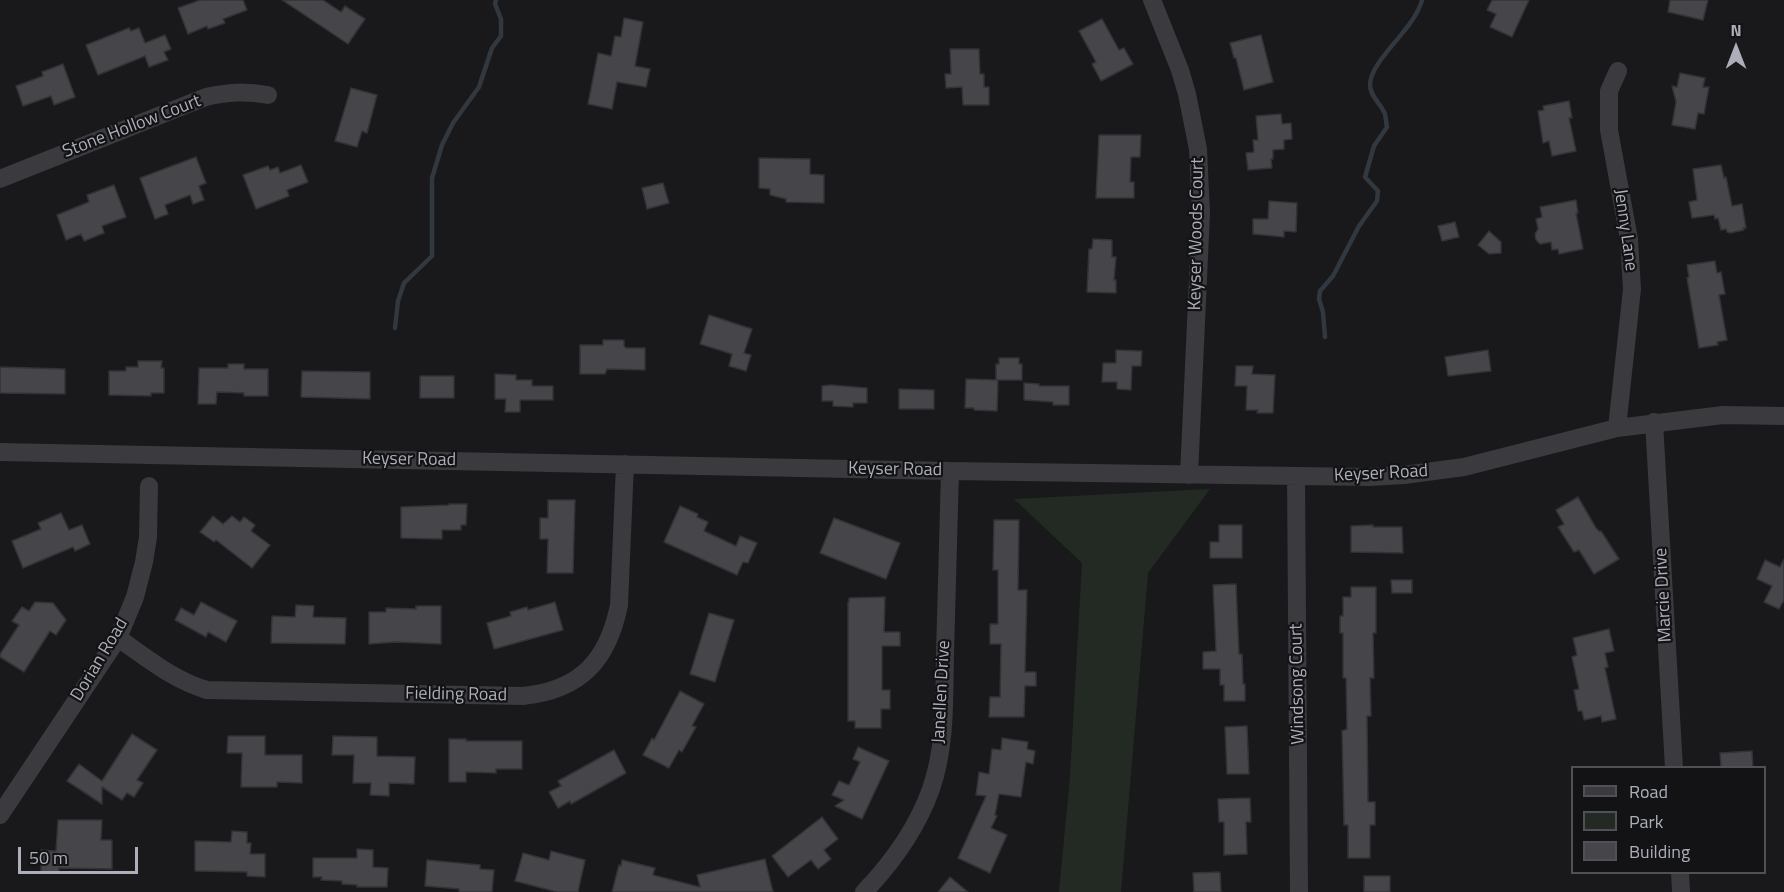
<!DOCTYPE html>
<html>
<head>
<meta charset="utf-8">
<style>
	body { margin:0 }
	#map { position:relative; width:1784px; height:892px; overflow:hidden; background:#19181a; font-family:"Titillium Web",sans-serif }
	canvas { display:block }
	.legend { position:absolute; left:1571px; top:766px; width:195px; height:108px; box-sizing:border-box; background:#131315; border:2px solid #505157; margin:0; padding:8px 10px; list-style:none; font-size:18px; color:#acafb9 }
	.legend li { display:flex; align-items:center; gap:12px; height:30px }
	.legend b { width:30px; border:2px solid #505157 }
	.north { position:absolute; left:1706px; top:18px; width:60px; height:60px; -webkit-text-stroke:4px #131315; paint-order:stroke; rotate:0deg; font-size:16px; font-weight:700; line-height:24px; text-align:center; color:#acafb9 }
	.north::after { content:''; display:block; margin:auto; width:21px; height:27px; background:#acafb9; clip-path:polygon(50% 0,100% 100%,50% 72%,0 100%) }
	.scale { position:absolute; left:18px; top:847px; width:120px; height:27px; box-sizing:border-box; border:3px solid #acafb9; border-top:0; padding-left:8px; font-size:18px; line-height:21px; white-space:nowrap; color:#acafb9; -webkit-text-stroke:4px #131315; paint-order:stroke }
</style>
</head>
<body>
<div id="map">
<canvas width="1784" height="892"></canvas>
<ul class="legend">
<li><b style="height:8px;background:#3a3a3f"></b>Road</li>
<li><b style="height:16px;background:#232a24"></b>Park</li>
<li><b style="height:16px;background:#46454a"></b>Building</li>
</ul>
<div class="north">N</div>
<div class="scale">50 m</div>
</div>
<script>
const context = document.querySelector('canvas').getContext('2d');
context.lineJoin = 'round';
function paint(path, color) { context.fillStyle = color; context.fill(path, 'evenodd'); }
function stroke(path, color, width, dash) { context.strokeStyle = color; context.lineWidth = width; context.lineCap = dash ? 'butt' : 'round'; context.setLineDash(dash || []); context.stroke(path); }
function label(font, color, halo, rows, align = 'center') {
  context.font = font + ' "Titillium Web",sans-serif'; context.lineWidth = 4.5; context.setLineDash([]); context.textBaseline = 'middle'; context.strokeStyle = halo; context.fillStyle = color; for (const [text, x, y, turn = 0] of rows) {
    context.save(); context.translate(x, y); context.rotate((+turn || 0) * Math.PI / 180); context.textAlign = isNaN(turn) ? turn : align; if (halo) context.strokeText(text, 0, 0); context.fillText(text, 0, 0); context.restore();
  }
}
paint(new Path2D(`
	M1210,489L1148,573L1121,892H1059L1070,776L1082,563L1014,499Z`), '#232a24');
stroke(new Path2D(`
	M395,328L398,301L404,283L432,256V178L442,145L453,123L479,87L492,48L501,36V19L495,4L496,0
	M1325,337L1323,312L1319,299L1320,291L1333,276L1359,226L1377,201L1378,191L1365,177L1374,146L1387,127C1386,123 1386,118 1385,114C1381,104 1370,96 1370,85C1370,60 1415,29 1422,0`), '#31383f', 4.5);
const building = new Path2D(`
	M200,0H243L247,10L223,19L225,23L208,29L207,26L188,34L178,8Z
	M282,0H323L341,12L345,6L365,19L348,44Z
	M1492,0H1529L1512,37L1490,27L1496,14L1487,10Z
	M1670,0H1708L1703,20L1668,12Z
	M624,18L643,22L635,66L650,69L646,87L617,82L612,109L588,104L598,53L611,56L615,36L621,37Z
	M1102,19L1119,50L1124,48L1133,64L1101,81L1092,64L1096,62L1079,31Z
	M129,28L131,31L139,28L145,43L165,35L171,49L164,52L168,60L149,67L145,56L98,75L86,45Z
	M1261,35L1273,82L1244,90L1236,58H1234L1230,43Z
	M950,49H979L980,74H984V87H989V105H963L962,87L946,88L945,74H951Z
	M63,64L75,97L54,105L51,96L23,106L16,86L43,76L42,72Z
	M1680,73L1705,78L1703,87H1709L1704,114L1698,113L1695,129L1672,125L1676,102L1672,86L1677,87Z
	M351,88L377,95L367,133L362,131L357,147L335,141Z
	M1569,101L1572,118H1569L1576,151L1552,156L1549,141L1543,143L1538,111L1544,110L1543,106Z
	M1281,114L1282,124L1291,123L1292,139L1284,140V149L1273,150V159H1271L1272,168L1248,170L1246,153L1254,152L1253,140H1258L1256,116Z
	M1099,135H1141L1140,157H1131L1130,182H1134V198H1096Z
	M196,157L206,183L199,186L204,200L193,204L190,195L165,205L168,214L155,219L140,178Z
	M759,158L810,159V174L824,175V203L786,202V199L770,195V189L759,188Z
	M301,165L308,182L287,190L289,196L256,209L243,175L268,166L270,170L278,167L280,173Z
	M1721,165L1724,178L1726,177L1732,206L1742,204L1746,228H1743L1744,230L1730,233L1727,232L1726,229L1721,230L1718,218L1715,219L1714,215L1692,218L1689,202L1697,200L1693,169Z
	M663,183L669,203L647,209L642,188Z
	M114,185L126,217L102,226L104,233L84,241L81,234L66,240L57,215L89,202L87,195Z
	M1576,200L1578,213H1576L1583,249L1559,254L1558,249L1552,250L1551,242L1540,244L1536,240L1535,234L1538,229L1536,219L1542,217L1540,207Z
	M1269,201L1297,203L1296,232L1284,231V237L1253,234V219H1268Z
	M1455,222L1459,237L1442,241L1438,226Z
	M1489,231L1501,242V253L1489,254L1478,245Z
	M1093,239L1112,240V257H1116L1114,280H1116V293L1087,292L1089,249H1092Z
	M1715,261L1717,273L1721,272L1725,294L1719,295L1727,340L1717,342L1718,345L1699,348L1687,278L1689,277L1687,265Z
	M709,315L752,329L744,353L751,355L746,371L729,366L732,354L700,344Z
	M603,340H624V346L626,348H645V370L607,369L605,374H580V345H603Z
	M1116,350L1142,351L1141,366H1132L1131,390L1117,389V382H1102L1103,363H1116Z
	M1488,350L1491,371L1448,376L1445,357Z
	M999,358H1019V364H1022V380H996V364H999Z
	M138,361H162L161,368H164V393H151V396L109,395V371H126V367H138Z
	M228,364H244V369H268V396H244V393L217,392L216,404H198L199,368H228Z
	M1236,366H1253L1252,374L1275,375L1273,413H1257L1258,410H1246L1247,386H1235Z
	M0,367L65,369V394L0,393Z
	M302,371L370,372V399L301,397Z
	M495,374L516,375V380H532V386H553V400H520V412H505L506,399H495Z
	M420,376H454V398H420Z
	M966,379L998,380L997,411L974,410V408H965Z
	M1024,383L1039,384V386H1069V405H1053V402L1024,400Z
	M831,385L867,388V403H853V407L833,406V401H822V386Z
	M899,389L934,390V409H899Z
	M1578,497L1596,528L1600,532L1601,531L1619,559L1594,574L1579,550L1574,552L1558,527L1564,524L1556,510Z
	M548,500H575L573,573H547L548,539H540V518H548Z
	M449,504H467L466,525H461V530H442V539L401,538V507L449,505Z
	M680,506L698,514L697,517L708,522L704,531L736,546L740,536L757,543L748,563L743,562L737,575L664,542Z
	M61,513L69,530L82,525L90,544L75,551L73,547L23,568L12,541L41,529L38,523Z
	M213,516L223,524L232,516L240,522L244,517L255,525L251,531L270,545L252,568L216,540L214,542L200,532Z
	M834,518L900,543L886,579L820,553Z
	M994,520H1019L1018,590H1027L1025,672H1036V686H1025L1024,717H989L990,697H1000L1001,644H990V624H998V570H993Z
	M1219,525H1242V558H1210V542H1219Z
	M1373,525V527H1402L1403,553L1351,552V526Z
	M1784,559V600L1779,609L1764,602L1772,586L1757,579L1765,560L1780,567Z
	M1391,580H1412V593H1392Z
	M1236,584L1239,654H1242L1243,684H1245V701H1224V685H1220V669H1203V652L1216,651L1213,585Z
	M1351,587H1376V633H1373L1374,678H1370L1371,716H1367L1368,802H1375V825H1370V858H1348V825H1344L1342,731L1347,729L1346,678H1343V633H1340V616H1343V597H1351Z
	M885,597L884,632H900V646H882V690H890V709H881V728H855V721H848V602H849V598Z
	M35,602L53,603L66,620L56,635L50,631L24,672L0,657V654L19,625L12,621L22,607L29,611Z
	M201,602L237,621L226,642L208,632L206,637L175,620L181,608L194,615Z
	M555,602L563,630L494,649L487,623L511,616L510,612L527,607L528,610Z
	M296,605L314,606L313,617L346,618L345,644L271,643L272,616L295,617Z
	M416,606H441V644L397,642L369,644V612H386V608L416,609Z
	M709,613L734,620L715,682L690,674Z
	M1609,629L1614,651L1605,653L1608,667L1605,668L1616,719L1602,722L1601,716L1584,720L1582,711H1578L1574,690L1579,689L1572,657L1577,655L1573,638Z
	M680,691L704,704L692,726L696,727L682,752L679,750L669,768L643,755L652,738L654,740Z
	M1247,726L1249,774H1227L1225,727Z
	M132,734L157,750L137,780L143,783L134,797L127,793L122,800L102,787V804L67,781L79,764L102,781Z
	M228,736H265V755H302V783L277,782V787H241L242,753H227Z
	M333,736L377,737V756L415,757L414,784L389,783V796L370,795L371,783H353L354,755H332Z
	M1002,738L1028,742L1027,749L1035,751L1033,764L1026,762L1021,797L999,794L995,815L997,816L991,828L1007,835L990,873L958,858L986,796L976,795L979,772L989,774L992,749L1001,750Z
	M449,739H466V741H522V769H496V773L466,772V782H449Z
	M858,747L889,761L862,819L835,806L844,800L832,795L839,781L849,785L860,762L853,759Z
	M614,750L626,773L571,804L570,801L558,808L549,792L561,786L558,781Z
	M1752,751L1753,768H1721L1720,753Z
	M1250,798L1251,822H1246L1247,854L1224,855V822H1219L1218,799Z
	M822,817L838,839L824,850L831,859L818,869L811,860L788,877L772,856Z
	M58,820H102L101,840H112V869L59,868V873L41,872V850L56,851Z
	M232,831L247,832V843H251L250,854H265V877L247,876V872L195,871V841L231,842Z
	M357,849L373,850V867L388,868L387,887H357V885L342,884V881L321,880L322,877H313V858H357Z
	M551,851L585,860L578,892H557L515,881L523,853L549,860Z
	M765,859L773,892H612L619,865L621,866L622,860L655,868L653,875L700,887L697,875Z
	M427,860L480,865V869L494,870L492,892H459V889L425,886Z
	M1220,872L1221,892H1194L1193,873Z
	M1364,876H1390V892H1364Z
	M950,877L968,892H938Z`);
paint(building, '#46454a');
stroke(building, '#333336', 1.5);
stroke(new Path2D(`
	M1152,0L1180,70L1187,94L1198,149L1201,213L1189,475
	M0,179L206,97C228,92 245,91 268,95
	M1654,422L1674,768
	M1617,428L1632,289L1629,239L1609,130V91L1618,71
	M0,452L950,471L1369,477L1404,475L1464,467L1617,428L1723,415L1784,416
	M1296,476L1299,892
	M118,638C147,658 173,680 207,690L523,696C581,690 608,660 619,605L625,464
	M0,815L118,638L135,597L144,562L148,537L149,486
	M1680,872L1681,892
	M864,892C892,863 917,828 931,789C946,746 944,699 945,654C947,593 948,532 950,471`), '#3a3a3f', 18);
label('18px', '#acafb9', '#131315', [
	["Stone Hollow Court",132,127,-21],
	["Jenny Lane",1625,230,82],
	["Keyser Woods Court",1197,234,-89],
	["Keyser Road",409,460,1],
	["Keyser Road",895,470,1],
	["Keyser Road",1381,474,-3],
	["Marcie Drive",1664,595,-93],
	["Dorian Road",100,660,-59],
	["Windsong Court",1298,684,-91],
	["Janellen Drive",942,692,-87],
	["Fielding Road",456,695,1]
]);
</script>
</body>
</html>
